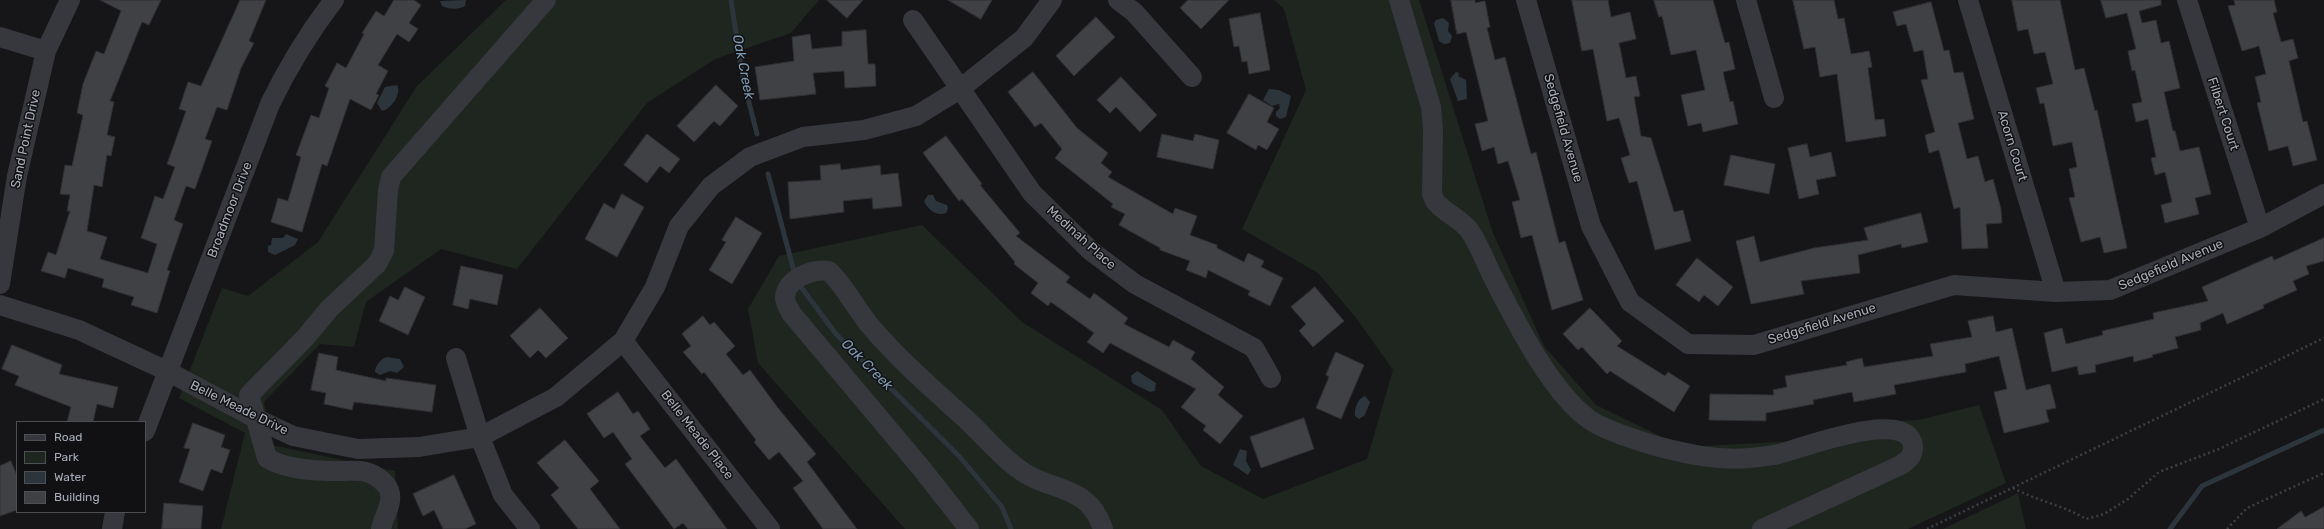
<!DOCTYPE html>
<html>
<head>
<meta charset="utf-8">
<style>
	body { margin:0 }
	#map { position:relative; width:2324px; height:529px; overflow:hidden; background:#161618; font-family:Rubik,sans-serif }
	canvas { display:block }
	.legend { position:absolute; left:16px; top:421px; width:130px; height:92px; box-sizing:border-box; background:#111113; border:1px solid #4d4f55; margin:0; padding:5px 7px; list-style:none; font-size:12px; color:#a8adb8 }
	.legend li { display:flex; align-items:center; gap:8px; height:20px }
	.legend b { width:20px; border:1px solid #4d4f55 }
</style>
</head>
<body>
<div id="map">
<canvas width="2324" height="529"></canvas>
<ul class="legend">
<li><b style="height:5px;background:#37383d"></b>Road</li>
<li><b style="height:11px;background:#1e261f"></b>Park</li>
<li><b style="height:11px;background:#2c353c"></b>Water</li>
<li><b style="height:11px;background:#404145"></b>Building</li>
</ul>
</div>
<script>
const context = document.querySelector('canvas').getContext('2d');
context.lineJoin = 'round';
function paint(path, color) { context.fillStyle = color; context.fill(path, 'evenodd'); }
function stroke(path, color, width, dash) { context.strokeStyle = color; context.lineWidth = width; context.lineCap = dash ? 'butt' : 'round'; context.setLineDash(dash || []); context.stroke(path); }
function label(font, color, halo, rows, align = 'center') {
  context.font = font + ' Rubik,sans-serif'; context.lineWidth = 3; context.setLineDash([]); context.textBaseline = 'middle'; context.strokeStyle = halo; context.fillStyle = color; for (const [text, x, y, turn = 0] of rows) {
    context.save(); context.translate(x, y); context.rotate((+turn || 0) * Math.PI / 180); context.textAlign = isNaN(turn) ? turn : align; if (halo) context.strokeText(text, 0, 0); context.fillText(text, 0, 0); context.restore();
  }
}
paint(new Path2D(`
	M506,0H819L791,33L715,59L647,103L517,269L441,249L366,302L354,347L320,344L264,402L272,445L395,471L398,529H221L245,433L179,398L222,288L248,296L318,242L417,86Z
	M1274,0H1419L1493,233L1544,346L1596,405L1683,447L1798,441L1853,424L1918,420L1979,405L2006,483L1908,529H905L758,363L748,309L779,256L922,225L1022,322L1162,410L1201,466L1263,499L1367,459L1393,370L1357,319L1318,273L1242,229L1306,90L1284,9Z
	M2018,493L2026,529H1943Z`), '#1e261f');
paint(new Path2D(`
	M466,0L465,6C459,10 448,9 442,6L440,1Z
	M1443,18L1449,23L1448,31L1452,36L1450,43L1444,44L1439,41L1434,23L1436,20Z
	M1456,72L1459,73L1458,76L1466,80L1467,99L1458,101L1450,79Z
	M397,85C402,94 391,109 382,111L377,103L385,87Z
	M1269,89L1279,90L1291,96L1286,117L1280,119L1276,116V112L1280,108L1279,104L1272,106L1263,100Z
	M928,195H933L936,201L947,205L948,209L946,213C937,217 927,209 924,201Z
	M286,234L298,239L295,245L275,255L268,252V246L271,245L272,238H283Z
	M387,357L400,359L404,367L397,373L390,371L380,375L375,372C375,366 381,358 387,357Z
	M1137,371L1156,383L1155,391L1150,392L1132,383L1131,376Z
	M1365,396L1370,402L1365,415L1359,419L1355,416C1354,409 1358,398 1365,396Z
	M1240,449L1247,451L1246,461L1251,470L1248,475L1233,465Z`), '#2c353c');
stroke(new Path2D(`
	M731,0L743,79L757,134
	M768,174L795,275
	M798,283L836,334L959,456L1002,507L1011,529
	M2170,529L2202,486L2324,430`), '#2c353c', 5);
const building = new Path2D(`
	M100,0H161L149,25L142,22L110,101L114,102L107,135L115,137L111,156L107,155L102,187L94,185L87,231L107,237L100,259L148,273L157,244L141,238L155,196L163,199L175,167L167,164L186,111L179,109L188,82L201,86L240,0H266L249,41L254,43L241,68L227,110L217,107L205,139L212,141L195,189L186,186L174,220L183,224L167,270L170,271L157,313L131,305L134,297L102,287L104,279L68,268L65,278L41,271L48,252L56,255L70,211H67L70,195L60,194L65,165L72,166L83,115L77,113L83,84L96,51L104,54L121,11Z
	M394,0H414L421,5L409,23L418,29L409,42L397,34L378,65L388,71L376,94L379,95L371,110L350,99L327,166L322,164L302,232L271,222L278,198L288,201L301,157L296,155L311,115L319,118L329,88L325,86L337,63L346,68L364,34L362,33L376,11L384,16Z
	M827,0H863L847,18Z
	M948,0H992L981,19Z
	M1188,0H1229L1201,29L1180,8Z
	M1451,0H1475V3L1485,1L1490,27L1487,28L1495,60L1505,57L1531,154L1536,152L1559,243L1565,241L1583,300L1552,310L1532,235L1521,238L1512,202L1520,200L1508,161L1498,164L1494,147L1482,151L1475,124L1488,121L1466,32L1457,34Z
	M1572,0H1608L1611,17L1630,12L1636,39L1619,43L1626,78L1636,76L1640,96L1634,97L1641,136L1651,138L1674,212L1683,210L1691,241L1655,250L1637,181L1629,183L1621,158L1630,155L1619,118L1607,121L1593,49L1582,51Z
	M1654,0H1713L1725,43L1729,42L1735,69L1723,72L1730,102L1733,101L1738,124L1703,132L1701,123L1688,126L1681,95L1705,90L1696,50L1671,55L1662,16L1659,17Z
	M1793,0H1834L1838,19L1844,18L1851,54L1869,51L1872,67L1868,68L1875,120L1884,119L1886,136L1846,142L1837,74L1820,77L1815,47L1804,49Z
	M2012,0H2060L2075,70L2084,68L2095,111L2097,110L2127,248L2104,253L2100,237L2081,242L2069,198L2075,197L2069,169L2077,167L2072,142L2053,146L2044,103L2040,104L2036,88L2053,84L2045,52L2034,54L2028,29L2018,31Z
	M2101,0H2161V5L2139,11L2142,23L2156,20L2161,43L2169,41L2180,88L2164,92L2173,131H2175L2180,151L2199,147L2211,194L2195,198L2199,214L2165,223L2161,205L2172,202L2165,172L2155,175L2151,158L2156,157L2148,119L2136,122L2132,104L2142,102L2135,70L2132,71L2128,51L2136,49L2127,13L2106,18Z
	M2234,0H2274L2277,12L2273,13L2281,42L2293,39L2298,58L2289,61L2303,122L2307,121L2317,160L2293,166L2288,146L2269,151L2257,103L2261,102L2255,77L2266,74L2259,46L2242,51L2228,6L2235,5Z
	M1931,2L1944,51L1949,50L1954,73L1963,72L1974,119L1958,123L1967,159L1978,156L1985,182L1993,179L2001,209L2002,223L1986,224L1988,248L1962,249L1960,207L1954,209L1939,150L1929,153L1925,135L1935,132L1921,80L1928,79L1923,50L1914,52L1906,24L1897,26L1893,12Z
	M1260,13L1270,70L1249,74L1247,61L1242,62L1239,46L1234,47L1229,19Z
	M1096,17L1115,37L1074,76L1056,56Z
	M866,30L868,64H875L876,86L845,88L844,71L813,73L816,94L760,100L755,67L794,61L792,37L810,34L812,49L842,46V32Z
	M1033,72L1077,128L1108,153L1101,163L1112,172L1108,177L1173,214L1175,208L1197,216L1190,235L1217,245V248L1244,262L1248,253L1264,261L1261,267L1283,278L1270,306L1248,295L1250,291L1208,270L1206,278L1186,270L1190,261L1160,250V248L1119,225L1125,214L1111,207L1113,204L1055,158L1062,149L1041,123L1035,127L1008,92Z
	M1121,77L1157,115L1140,132L1116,107L1110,113L1097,100Z
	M716,85L738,106L720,126L714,121L694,142L677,126Z
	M1249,94L1274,108L1267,122L1279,129L1267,150L1258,145L1256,150L1227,133Z
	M647,134L680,159L669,173L660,166L647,183L624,165Z
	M1162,134L1193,141L1195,134L1219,140L1213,169L1157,157Z
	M946,136L982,184L980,185L1020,233L1016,236L1070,277L1066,282L1090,299L1094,293L1128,318L1124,324L1169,347L1173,340L1195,352L1191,359L1224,387L1218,395L1243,416L1220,444L1203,430L1206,426L1181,407L1196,389L1110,343L1103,353L1087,342L1094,333L1051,302L1048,306L1031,293L1038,283L1014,264L1015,262L962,199L959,201L923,153Z
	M1807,144L1810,157L1831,152L1836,176L1816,180L1819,194L1799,199L1788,148Z
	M1731,155L1775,164L1769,194L1724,185Z
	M840,164L841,170L880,165L881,175L898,173L902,206L873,209L872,198L843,201L844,212L790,219L788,182L821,180L820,166Z
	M622,194L644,207L617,257L585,239L604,203L614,209Z
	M1921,213L1928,242L1902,248L1901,244L1858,255L1860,273L1801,281L1804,294L1751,304L1736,241L1754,236L1760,262L1814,248L1868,240L1864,228Z
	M736,217L762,233L732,284L709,270L726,242L722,240Z
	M2324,238V261L2306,266L2309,274L2293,281L2297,290L2263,305L2264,308L2227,324L2223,313L2200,323L2201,330L2175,337L2178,348L2152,355L2153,357L2134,362L2133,356L2095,365L2096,372L2079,375L2077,366L2052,372L2044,333L2062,328L2066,344L2103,335L2102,331L2154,319L2153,313L2208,301L2202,287L2272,256L2274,260Z
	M1697,258L1733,287L1718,306L1704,295L1699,302L1676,285Z
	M461,266L503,275L497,305L470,299L468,309L453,305Z
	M405,287L425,297L408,335L379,321L390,296L398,300Z
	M1315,287L1344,321L1313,347L1299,331L1306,324L1291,307Z
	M540,308L568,338L546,358L538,350L530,358L510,336Z
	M1590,308L1622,341L1617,346L1665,376L1668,372L1690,386L1674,412L1610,371L1607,374L1582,347L1578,350L1563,334Z
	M703,316L710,325L714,322L735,346L726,354L743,375L750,370L778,408L816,454L807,462L857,529H823L793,488L803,481L779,452L769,460L754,442L756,440L704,372L702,374L683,352L691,346L682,334Z
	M1993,316L1996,332L2012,328L2026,390L2050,384L2056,408L2046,410L2049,422L2004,433L1994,392L2007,389L1999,356L1965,364L1966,372L1894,385L1896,394L1854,402L1852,392L1813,400L1814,404L1766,413V421L1709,420L1710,394L1774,395L1773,390L1787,387L1785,376L1847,365L1846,362L1862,358L1864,367L1933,356L1930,344L1972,337L1968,321Z
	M12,345L62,365L59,374L118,387L113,408L97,404L93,422H67L71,407L15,385L19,376L2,369Z
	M1336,352L1364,365L1341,419L1316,408L1329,377L1326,375Z
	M319,353L338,357L336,370L386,381V378L436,385L432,412L354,402L352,410L324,404L326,393L311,390Z
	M618,392L633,414L638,411L650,429L640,436L665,468L676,459L727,529H688L683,523L674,529L625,464L632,459L613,432L604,438L587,414Z
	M1304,418L1314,449L1261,468L1250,437Z
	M193,423L225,435L221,447L230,450L222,473L211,469L203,491L179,482L190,449L184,448Z
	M565,440L599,481L590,489L620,529H578L551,495L559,488L537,463Z
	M11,461L17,476V510L0,516V466Z
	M454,475L476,524L465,529H443L434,510L423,516L413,494Z
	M164,503L203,506L201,529H162Z
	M2324,507V529H2277L2301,511L2305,517Z`);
paint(building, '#404145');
stroke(building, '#303034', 1);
stroke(new Path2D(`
	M2013,488C2037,501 2063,505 2086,519L2104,514L2128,499L2159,472L2219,449L2324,399
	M1927,529L2324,338
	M2227,529L2247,508L2324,473`), '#3d3f44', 2.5, [2, 3]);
stroke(new Path2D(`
	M1118,0L1134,12L1192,77
	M1399,0L1431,107L1433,130L1432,194L1435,201C1444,213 1460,218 1469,230C1480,245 1486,265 1495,281C1516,322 1552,394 1590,420C1606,431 1637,440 1656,446C1687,454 1717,461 1750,458C1759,457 1770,456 1779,454C1799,449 1913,405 1913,448C1913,456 1908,460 1901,465L1762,529
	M1526,0L1591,226L1630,302L1688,344L1754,345L1954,285L2056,292L2110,290L2260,228L2324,194
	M1746,0L1774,98
	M1968,0L2056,292
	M2187,0L2260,228
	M913,20L1032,193L1091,251L1135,284L1254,348L1271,378
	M0,37L46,51
	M0,284L17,176L46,51L70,0
	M0,305L79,330L167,371L257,419L293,436L358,449L419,447L480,437L556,397L623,341L655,287L679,226L711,186L750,157L803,137L864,130L916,116L960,89L1024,38L1052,0
	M623,341L770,529
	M456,358L480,437L503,495L530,529
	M145,431L270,104C289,65 307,35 334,0
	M112,529L115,512
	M381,529C383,517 392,506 390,494C389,484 375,474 366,472C358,470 347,471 339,471C316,471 286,470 267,458L249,395L305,338L329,309L377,264L384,251L388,190L391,177L546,0
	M969,529L922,469L791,313C789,308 785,303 785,298C785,279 813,268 829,271C845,286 857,311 872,328C901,362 935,391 968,421C984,436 999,454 1016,467C1048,493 1088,482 1103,529`), '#37383d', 20);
label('13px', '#a8adb8', '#111113', [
	["Filbert Court",2223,114,72],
	["Sedgefield Avenue",1563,128,74],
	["Sand Point Drive",26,139,-78],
	["Acorn Court",2012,146,73],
	["Broadmoor Drive",230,210,-69],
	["Medinah Place",1081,238,42],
	["Sedgefield Avenue",2171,265,-23],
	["Sedgefield Avenue",1822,324,-17],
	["Belle Meade Drive",239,408,26],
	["Belle Meade Place",697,435,52]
]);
label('italic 14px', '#7f9bb3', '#111113', [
	["Oak Creek",743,67,79],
	["Oak Creek",867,365,45]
]);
</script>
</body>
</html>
